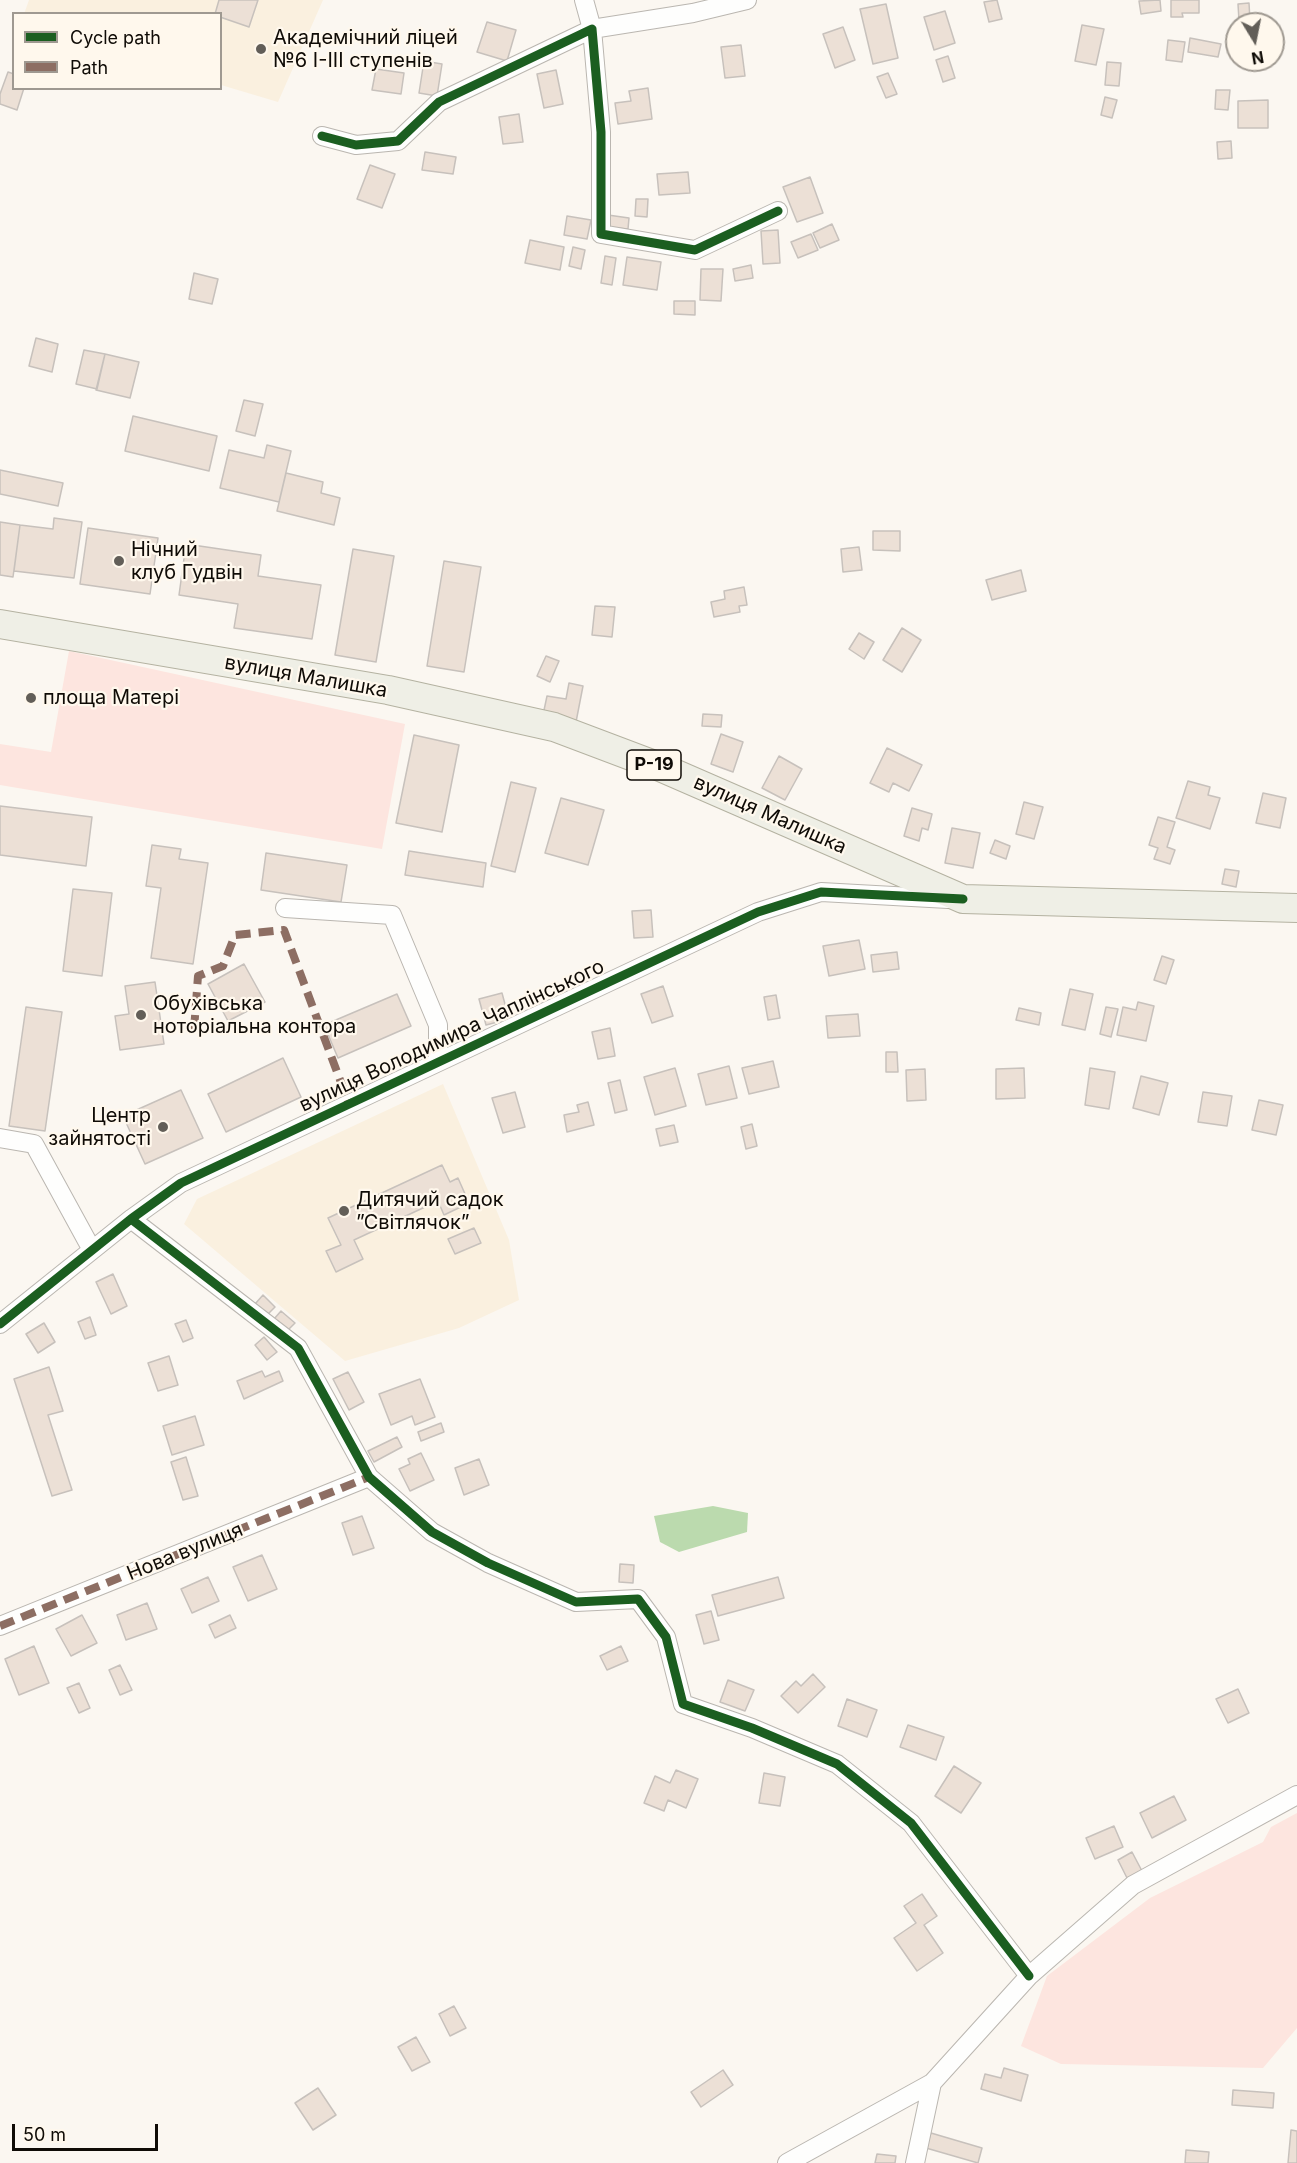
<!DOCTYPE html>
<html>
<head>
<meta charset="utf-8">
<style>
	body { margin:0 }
	#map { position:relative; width:1297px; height:2163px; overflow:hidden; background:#fbf7f1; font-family:Inter,sans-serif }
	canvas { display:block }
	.legend { position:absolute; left:12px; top:12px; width:210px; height:78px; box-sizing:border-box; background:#fff8ed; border:2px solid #9f9991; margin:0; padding:8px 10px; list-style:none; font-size:18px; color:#0f0b06 }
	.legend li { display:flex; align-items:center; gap:12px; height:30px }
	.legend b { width:30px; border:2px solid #9f9991 }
	.north { position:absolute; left:1225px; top:12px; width:60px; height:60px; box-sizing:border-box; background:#fff8ed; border:2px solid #9f9991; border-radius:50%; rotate:170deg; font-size:16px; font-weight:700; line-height:24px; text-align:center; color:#0f0b06 }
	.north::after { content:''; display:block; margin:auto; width:21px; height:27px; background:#625e58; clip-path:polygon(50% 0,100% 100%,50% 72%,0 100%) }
	.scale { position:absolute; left:12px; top:2124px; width:146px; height:27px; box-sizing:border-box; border:3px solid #0f0b06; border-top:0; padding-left:8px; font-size:18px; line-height:21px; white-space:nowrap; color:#0f0b06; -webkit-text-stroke:4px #fff8ed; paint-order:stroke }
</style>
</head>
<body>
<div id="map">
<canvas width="1297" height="2163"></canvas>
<ul class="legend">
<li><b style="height:8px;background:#1b5e20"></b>Cycle path</li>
<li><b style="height:8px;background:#8d6e63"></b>Path</li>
</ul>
<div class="north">N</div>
<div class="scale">50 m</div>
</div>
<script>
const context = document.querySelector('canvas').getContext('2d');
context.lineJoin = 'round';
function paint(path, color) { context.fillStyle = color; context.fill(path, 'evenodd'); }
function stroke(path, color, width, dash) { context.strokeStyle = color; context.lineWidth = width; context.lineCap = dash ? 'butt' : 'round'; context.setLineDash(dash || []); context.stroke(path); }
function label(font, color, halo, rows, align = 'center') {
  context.font = font + ' Inter,sans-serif'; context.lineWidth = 4.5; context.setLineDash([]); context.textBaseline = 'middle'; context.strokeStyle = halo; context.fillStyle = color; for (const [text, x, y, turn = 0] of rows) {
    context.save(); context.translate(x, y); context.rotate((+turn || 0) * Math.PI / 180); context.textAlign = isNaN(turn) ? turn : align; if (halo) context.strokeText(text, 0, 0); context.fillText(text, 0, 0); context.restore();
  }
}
paint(new Path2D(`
	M29,0H323L278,102L221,85L220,14H24Z
	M443,1084L509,1240L519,1300L459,1328L345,1361L184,1224L197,1199Z`), '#faf0df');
paint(new Path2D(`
	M69,651L405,724L382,849L0,785V744L51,752Z
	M1297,1813V2028L1263,2068L1061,2064L1021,2046L1047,1976L1150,1898L1263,1842L1271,1827Z`), '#fde5df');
paint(new Path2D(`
	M713,1506L748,1513L747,1532L679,1552L660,1542L654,1516Z`), '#bbdaae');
const building = new Path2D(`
	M219,0H258L249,27L220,17V14H215Z
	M997,0L1002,19L989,22L984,2Z
	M1160,0L1161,11L1141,14L1139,1Z
	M1171,0H1199V13H1182L1183,17H1171Z
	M1249,3L1250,21H1239L1238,4Z
	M886,4L898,58L873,64L860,9Z
	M945,11L955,43L934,50L924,17Z
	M487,22L516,30L507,61L477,52Z
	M1082,25L1104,29L1096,65L1075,61Z
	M843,27L855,60L835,68L823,34Z
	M1190,38L1221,44L1218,57L1188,52Z
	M1168,40L1185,42L1182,62L1166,60Z
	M741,45L745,76L725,78L721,47Z
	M948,56L955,78L943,82L936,60Z
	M424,61L442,64L437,96L419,93Z
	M1107,62L1121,63L1119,86L1105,85Z
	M376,69L404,73L401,94L372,90Z
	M556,70L563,104L544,108L537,74Z
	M8,72L14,74V88H24L17,110L0,104V94Z
	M888,73L897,94L886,98L877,77Z
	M648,88L652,119L618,124L615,103L631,101L629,91Z
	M1216,90H1230L1228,110L1215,109Z
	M1105,97L1117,100L1112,118L1101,115Z
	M1268,100V128H1238V101Z
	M519,114L523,142L503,144L499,117Z
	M1231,141L1232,158L1218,159L1217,142Z
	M425,152L456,157L453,174L422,170Z
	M370,165L395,174L382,208L357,199Z
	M688,172L690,193L659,195L657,174Z
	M810,177L823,213L797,222L783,187Z
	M636,199H648L647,217L635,216Z
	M608,215L629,218L628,229L607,227Z
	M567,216L591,220L587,239L564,235Z
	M832,224L839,240L820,248L813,233Z
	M778,230L780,263L763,264L761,231Z
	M811,234L818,250L798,258L791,242Z
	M530,240L564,247L560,270L525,263Z
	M573,247L585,250L581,269L569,266Z
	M605,256L616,258L612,285L601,283Z
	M627,257L661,262L657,290L623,285Z
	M751,265L753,278L735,281L733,269Z
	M701,269H723L721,301L700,300Z
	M194,273L218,279L212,304L189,299Z
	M674,301H695V315L674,314Z
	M36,338L58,344L52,372L29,366Z
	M84,350L105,354L97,389L76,384Z
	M105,354L139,362L130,398L96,390Z
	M244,400L263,404L255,436L236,431Z
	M133,416L217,436L209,471L125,451Z
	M267,445L291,451L279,502L220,488L229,450L264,458Z
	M0,470L63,483L58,506L0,494Z
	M286,473L323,482L321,493L340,498L334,525L277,511Z
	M54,518L82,522L74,578L14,571L20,525L53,529Z
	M0,522L20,525L13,577L0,575Z
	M88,528L158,538L150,594L80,584Z
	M873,531H900V551L873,550Z
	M186,544L261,555L258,576L321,585L312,639L234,628L238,604L179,595Z
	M859,547L862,570L843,572L841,549Z
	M353,549L394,556L376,662L335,655Z
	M444,561L481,567L464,672L427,666Z
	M1021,570L1026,591L992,600L986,580Z
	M744,587L747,605L739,606L740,612L714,617L711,602L725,599L724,591Z
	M595,606L615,607L612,637L592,635Z
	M902,628L921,640L902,672L883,660Z
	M859,633L874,642L864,659L849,649Z
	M546,656L559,661L550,682L537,676Z
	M569,683L583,686L576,722L543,715L547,696L566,699Z
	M703,714L722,715L721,727L702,726Z
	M721,734L743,742L733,772L711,764Z
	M414,735L459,745L442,832L396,823Z
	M887,748L922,765L909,791L893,783L889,792L870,783Z
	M779,756L802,769L785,800L762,788Z
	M1188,781L1210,787L1208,795L1220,798L1210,829L1176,818Z
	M511,782L536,788L515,872L491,866Z
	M1263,793L1286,798L1280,828L1256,823Z
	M561,798L604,810L588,865L545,853Z
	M1024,802L1043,807L1034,839L1016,834Z
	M0,806L92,817L86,866L0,855Z
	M912,808L932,814L928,830L922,828L919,841L904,836Z
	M1158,817L1175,822L1167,847L1175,850L1170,864L1154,859L1158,848L1149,845Z
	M952,828L980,833L973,868L945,863Z
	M995,840L1010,846L1006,859L990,853Z
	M152,845L181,849L179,859L208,863L193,964L151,958L161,888L146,886Z
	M409,851L486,863L483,887L405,875Z
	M266,853L347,865L341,902L261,890Z
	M1225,869L1239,871L1236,887L1222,884Z
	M73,889L112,893L102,976L63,971Z
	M651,910L653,937L634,938L632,911Z
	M859,940L865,969L829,976L823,946Z
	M897,952L899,969L873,972L871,955Z
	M1162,956L1174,960L1166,984L1154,980Z
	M244,964L265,1002L228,1021L208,984Z
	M155,982L164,1044L120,1050L115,1016L129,1014L125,986Z
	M663,986L673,1016L652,1023L641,994Z
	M1070,989L1093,994L1085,1030L1062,1025Z
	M502,993L509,1019L486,1025L479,999Z
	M397,994L411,1026L338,1058L324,1025Z
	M776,995L780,1018L768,1020L764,997Z
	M1138,1002L1154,1006L1146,1041L1117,1035L1123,1007L1136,1010Z
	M26,1007L62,1012L45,1131L9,1126Z
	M1106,1007L1118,1009L1111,1037L1100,1034Z
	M1019,1008L1041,1013L1039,1025L1016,1020Z
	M858,1014L860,1036L828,1038L826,1016Z
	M610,1028L615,1056L598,1059L592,1032Z
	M886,1052H897L898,1072H886Z
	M283,1058L301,1097L226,1132L208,1094Z
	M773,1061L779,1087L749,1094L742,1068Z
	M729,1066L737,1098L706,1105L698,1074Z
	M675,1068L686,1106L655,1115L644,1077Z
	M1024,1068L1025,1098L996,1099V1069Z
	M1090,1068L1115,1072L1109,1109L1085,1105Z
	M925,1069L926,1100L907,1101L906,1070Z
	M1141,1076L1168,1083L1159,1115L1133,1108Z
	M620,1080L627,1110L615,1113L608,1083Z
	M181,1090L203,1138L145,1164L123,1116Z
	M515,1092L525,1127L503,1133L492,1098Z
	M1203,1092L1232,1096L1227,1126L1198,1122Z
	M1259,1100L1283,1105L1276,1135L1252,1130Z
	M588,1102L594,1125L567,1132L564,1115L579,1112L577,1105Z
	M752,1124L757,1146L746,1149L741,1127Z
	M674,1125L678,1142L660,1146L656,1129Z
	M442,1165L450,1182L458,1178L469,1203L444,1215L438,1201L354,1240L363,1259L336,1272L326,1251L341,1245L328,1218Z
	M474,1228L481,1243L455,1254L448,1239Z
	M113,1274L127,1306L111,1314L96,1282Z
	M263,1295L275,1307L267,1315L255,1304Z
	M281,1311L295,1323L287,1331L274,1319Z
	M90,1317L96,1335L85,1339L78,1322Z
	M186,1320L193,1338L183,1342L175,1324Z
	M44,1323L55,1342L38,1353L26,1334Z
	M264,1337L277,1352L267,1360L255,1345Z
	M169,1356L178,1385L158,1391L148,1363Z
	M49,1367L63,1411L48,1415L72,1490L52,1496L14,1379Z
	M262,1371L265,1377L279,1371L283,1381L244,1399L237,1381Z
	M348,1372L364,1402L349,1410L333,1379Z
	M420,1379L435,1417L415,1425L412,1416L391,1425L379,1394Z
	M195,1416L204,1445L172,1455L163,1426Z
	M441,1423L444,1432L421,1441L418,1432Z
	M397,1437L402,1447L374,1462L368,1451Z
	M421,1453L434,1480L410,1491L399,1469L410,1464L408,1459Z
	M186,1457L198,1496L183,1500L171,1462Z
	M479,1459L489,1485L464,1495L455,1468Z
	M362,1516L374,1548L353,1555L342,1523Z
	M262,1555L277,1589L248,1601L233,1567Z
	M620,1564L634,1565L633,1583L619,1582Z
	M208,1577L219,1601L192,1613L181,1589Z
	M778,1577L784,1598L718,1616L712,1595Z
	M147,1603L157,1629L126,1640L117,1615Z
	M711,1611L719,1640L704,1644L696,1615Z
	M82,1615L97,1643L71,1656L56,1629Z
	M230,1615L236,1628L215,1638L209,1625Z
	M34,1646L49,1683L19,1695L5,1659Z
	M621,1646L628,1661L607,1670L600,1656Z
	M120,1665L132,1690L120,1695L109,1670Z
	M813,1674L825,1687L798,1713L781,1696L796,1681L801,1686Z
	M728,1680L754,1690L745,1711L720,1702Z
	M79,1683L90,1708L79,1713L67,1688Z
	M1238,1689L1249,1713L1228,1723L1216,1699Z
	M847,1699L877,1710L867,1737L838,1726Z
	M908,1725L944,1737L936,1760L900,1747Z
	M954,1766L981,1783L961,1813L935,1796Z
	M676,1770L698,1779L686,1808L668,1800L664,1811L644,1803L655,1776L670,1783Z
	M764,1773L785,1777L780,1806L759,1803Z
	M1174,1796L1186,1820L1152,1838L1140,1813Z
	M1114,1826L1123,1847L1095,1859L1086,1838Z
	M1132,1852L1142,1871L1127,1878L1118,1860Z
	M922,1894L937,1916L924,1925L943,1953L917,1971L894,1938L916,1923L904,1906Z
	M454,2006L466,2028L450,2036L439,2014Z
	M416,2037L430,2062L412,2071L398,2047Z
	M1004,2068L1028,2075L1021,2101L981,2089L985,2074L1001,2078Z
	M723,2070L733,2085L701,2107L691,2092Z
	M318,2088L336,2115L313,2130L295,2103Z
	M1233,2090L1274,2093L1273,2108L1232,2105Z
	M1291,2130L1297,2131V2163H1288Z
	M931,2133L982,2148L978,2163L926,2148Z
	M1186,2150L1209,2152L1208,2163H1185Z
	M877,2154L896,2156L895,2163H875Z`);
paint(building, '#ece0d6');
stroke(building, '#c7c1bc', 1.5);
const minor = new Path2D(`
	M584,0L592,29L693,13L747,0
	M322,136L356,145L398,141L439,102L592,29L601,132V234L695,250L778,211
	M285,908L392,915L438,1025V1062
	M0,1138L34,1144L92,1250
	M131,1219L298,1348L369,1477L432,1532L488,1563L576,1602L638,1599L666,1637L683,1704L752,1728L837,1764L911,1823L1029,1976
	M0,1324L131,1219L181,1183L758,912L821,892L948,899
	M0,1626L369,1477
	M787,2163L932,2083L1029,1976L1133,1885L1297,1795
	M915,2163L932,2083`);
const primary = new Path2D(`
	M0,624L388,690L554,727L660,767L963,899L1297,908`);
stroke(minor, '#bab6b0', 20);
stroke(primary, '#b4b2a1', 30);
stroke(minor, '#fefefd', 18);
stroke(primary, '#efefe6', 28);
stroke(new Path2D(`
	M194,1030L198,976L223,966L235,935L284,930L349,1104
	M0,1626L369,1477`), '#8d6e63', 8, [15, 8]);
stroke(new Path2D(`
	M322,136L356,145L398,141L439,102L592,29L601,132V234L695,250L778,211
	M131,1219L298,1348L369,1477L432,1532L488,1563L576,1602L638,1599L666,1637L683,1704L752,1728L837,1764L911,1823L1029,1976
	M0,1324L131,1219L181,1183L758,912L821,892L963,899`), '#1b5e20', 9);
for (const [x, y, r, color] of [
	[261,49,6,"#625e58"],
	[119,561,6,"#625e58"],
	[31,698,6,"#625e58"],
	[141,1015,6,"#625e58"],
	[163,1127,6,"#625e58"],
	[344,1211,6,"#625e58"]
]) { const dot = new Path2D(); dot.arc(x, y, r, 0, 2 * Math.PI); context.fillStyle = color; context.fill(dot); stroke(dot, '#fff8ed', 2); }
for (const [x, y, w] of [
	[654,765,54]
]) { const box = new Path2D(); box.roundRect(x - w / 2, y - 15, w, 30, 4.5); context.fillStyle = '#fff8ed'; context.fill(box); stroke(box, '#0f0b06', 1.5); }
label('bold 18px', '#0f0b06', null, [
	["Р-19",654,765]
]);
label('20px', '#0f0b06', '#fff8ed', [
	["Академічний ліцей",273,38],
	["№6 І-ІІІ ступенів",273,61],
	["Нічний",131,550],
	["клуб Гудвін",131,573],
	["площа Матері",43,698],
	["Обухівська",153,1004],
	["ноторіальна контора",153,1027],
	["Центр",151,1116,"right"],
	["зайнятості",151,1139,"right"],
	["Дитячий садок",356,1200],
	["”Світлячок”",356,1223]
], 'left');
label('20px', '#0f0b06', '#fff8ed', [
	["вулиця Малишка",306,677,10],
	["вулиця Малишка",770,815,24],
	["вулиця Володимира Чаплінського",452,1036,-25],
	["Нова вулиця",185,1552,-22]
]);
</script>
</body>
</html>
